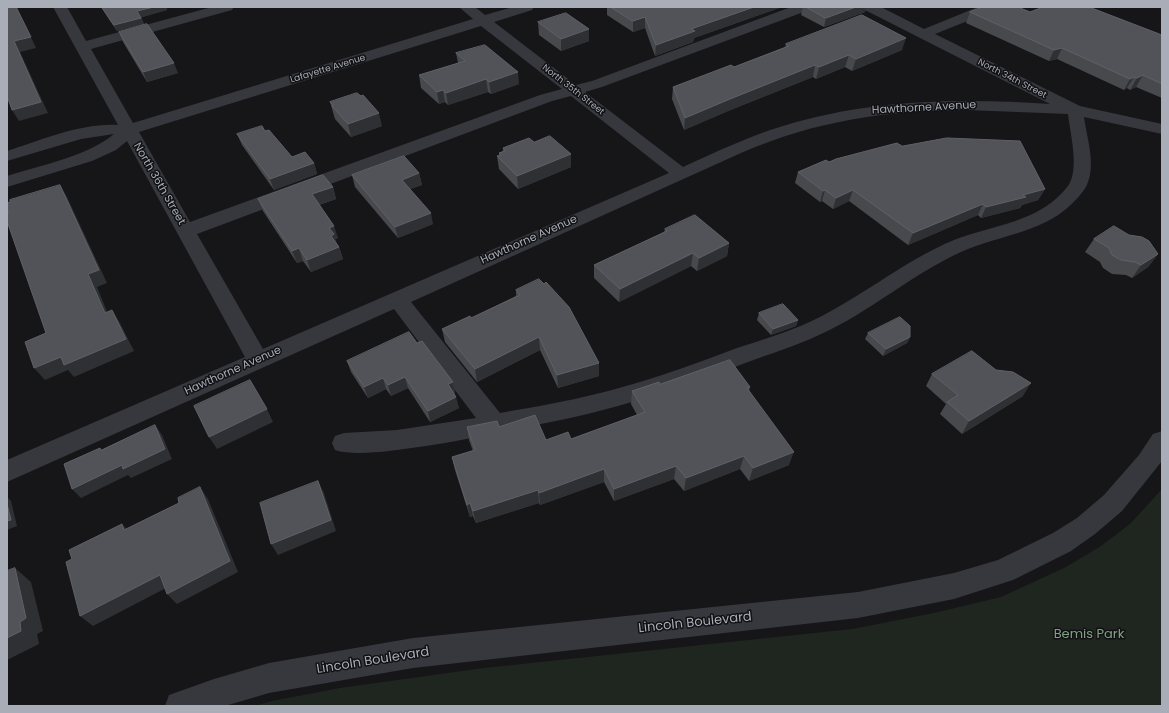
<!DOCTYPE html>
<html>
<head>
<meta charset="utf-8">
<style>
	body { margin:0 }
	#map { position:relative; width:1169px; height:713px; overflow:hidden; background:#161618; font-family:Poppins,sans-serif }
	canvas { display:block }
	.frame { position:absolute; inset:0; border:8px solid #a8adb8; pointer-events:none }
</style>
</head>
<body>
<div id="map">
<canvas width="1169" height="713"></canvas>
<div class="frame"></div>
</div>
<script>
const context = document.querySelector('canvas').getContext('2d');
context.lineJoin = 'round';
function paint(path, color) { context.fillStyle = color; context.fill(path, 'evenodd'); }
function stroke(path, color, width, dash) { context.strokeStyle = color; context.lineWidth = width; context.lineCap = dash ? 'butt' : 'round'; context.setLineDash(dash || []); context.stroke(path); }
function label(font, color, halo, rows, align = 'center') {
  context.font = font + ' Poppins,sans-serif'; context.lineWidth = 3; context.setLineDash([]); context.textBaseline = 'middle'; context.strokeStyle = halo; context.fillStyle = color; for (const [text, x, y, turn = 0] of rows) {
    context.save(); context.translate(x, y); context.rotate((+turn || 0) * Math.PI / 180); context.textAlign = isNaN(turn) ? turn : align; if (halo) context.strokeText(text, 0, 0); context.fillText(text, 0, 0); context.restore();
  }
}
paint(new Path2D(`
	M1162,489V706H255L272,701L340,688L484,668L852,629L934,613L1001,597L1066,567L1101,546L1130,524Z`), '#1e261f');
paint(new Path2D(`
	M53,7H67L86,41L212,7H234L232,10L91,49L133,123L473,19L459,7H475L485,15L513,7H534L532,10L494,22L576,85L592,81L791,7H811L809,10L602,87L585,92L683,167C716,152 749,136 783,126C871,99 960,98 1050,104L865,10L863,7H881L924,29L978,7H997L995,10L935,34L1080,106L1162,124V134L1084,117C1087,139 1098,170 1084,190C1054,231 1011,232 968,249C915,271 871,312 819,335C796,346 772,353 748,362C706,378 662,394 618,406C583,416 546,423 510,430C480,436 450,443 419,447C397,450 355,457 335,450L332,443L335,436L344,433L397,430L476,418L394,309L7,482V460L245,357L127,141L116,150L92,161L7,187V176C41,165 86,157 114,134L81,139L7,161V151C42,140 80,123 118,125ZM481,26L562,89L540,95L190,222L139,132ZM571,96L669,173L263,349L197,234L552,101ZM967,110L1068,114C1070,133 1080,170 1068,186C1041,222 993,225 954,240C901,262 856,302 803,325C781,334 759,341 737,348C698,363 659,377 619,388C580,399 540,406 500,413L411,302L741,153C818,120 884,111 967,110Z
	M1162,431V461L1122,511L1095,534L1071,551L1013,580L954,599L858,618L413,668L269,693L225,706H165L169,695L214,679L269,663L413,638L858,592L954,573L998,560L1053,533L1077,518L1104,495L1139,455L1153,434Z`), '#37383d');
paint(new Path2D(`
	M101,7H166L167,10L141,17L144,24L117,31Z
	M607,7H782L694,38L693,42L655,56L645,28L633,32L607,15Z
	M803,7H866L865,12L824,27L801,15Z
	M970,12H1030L1162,35V98L1136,87L1130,90L1127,88L1124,90L1057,59L1049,61L966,23Z
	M538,22L589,41L561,51L539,35Z
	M119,32L178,73L147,82L123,42Z
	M786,44L902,50L852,71L845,67L816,79L813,77L728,111L684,130L672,99L673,87L734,67L785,47Z
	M456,53L519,84L491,94L488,92L448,105L445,102L439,104L421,88L419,75L458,63Z
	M330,102L382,126L351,137L335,119Z
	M265,131L292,157L314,163L317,174L274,190L242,145L237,134Z
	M534,142L571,154V167L518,189L499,169L497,156H499V153L503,151V148Z
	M902,146L1045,189L1038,200L1022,205L1020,208L981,218L978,215L908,245L849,201L833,209L822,201L820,202L795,183L798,172L829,162Z
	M419,173L422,185L410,189L433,224L398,238L355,187L352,175Z
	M333,187L336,199L319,205L338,238L335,239L337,244L339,247L343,259L311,272L303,261L297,263L263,211L258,199Z
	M665,229L729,243L727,256L697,271L691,266L619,302L594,278V265L664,232Z
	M1094,239L1158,254L1148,267L1132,278L1126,275L1112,274L1103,268L1100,262L1085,252Z
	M516,290L599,363V376L558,388L540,350L477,382L445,342L442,329L471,318L516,296Z
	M759,313L798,320L796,326L771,335L757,320Z
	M868,333L910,337L907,343L883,356L865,339Z
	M417,343L453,382L455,393H454L459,408L430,422L408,388L391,396L386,389L368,398L351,372L347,361Z
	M932,374L1023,396L962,434L940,414L946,404L926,386Z
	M660,384L750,387L749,391L789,465L749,481L740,469L684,491L674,479L614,501L604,482L540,505L539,503L476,523L473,516L470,517L455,470L452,457L473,451L469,440L467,427H499L546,440L571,439L637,415L631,404L632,391Z`), '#47494d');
paint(new Path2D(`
	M16,7H17L36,48L20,52L48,113L19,121L12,110L14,41Z
	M154,7H166L167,10L140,18L137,11Z
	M754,7H782L694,38L693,42L655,56L656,45L691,29Z
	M856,7H866L865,12L824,27L826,18Z
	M645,17V28L633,32V21Z
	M141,18L144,24L117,31L114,25Z
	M589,29V41L561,51V39Z
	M906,38L902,50L852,71L856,59Z
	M1062,48L1057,59L1049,61L1054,50Z
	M849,55L845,67L816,79L819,67Z
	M174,63L178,73L147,82L143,72Z
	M815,65L813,77L728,111L684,130L685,118L730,99Z
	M518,72L519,84L491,94L489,82Z
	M1143,75L1136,87L1130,90L1137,78Z
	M1134,77L1127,88L1124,90L1130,79Z
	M486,79L488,92L448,105L446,93Z
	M443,90L445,102L439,104L437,92Z
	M379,113L382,126L351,137L348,124Z
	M571,154V167L518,189L517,176Z
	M314,163L317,174L274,190L270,179Z
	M419,173L422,185L405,191L402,180Z
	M60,185L67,197L107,283L97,287L113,326L105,313L88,274Z
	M333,187L336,199L315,206L312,194Z
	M1045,189L1038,200L1022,205L1020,208L981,218L986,207L1023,195Z
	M825,190L822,201L820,202L823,191Z
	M853,190L849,201L833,209L836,198Z
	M983,204L978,215L908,245L913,233Z
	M431,213L433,224L398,238L395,227Z
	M334,226L338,238L335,239L338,247L331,236L329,228Z
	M729,243L727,256L697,271L699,258Z
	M339,247L343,259L311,272L307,260Z
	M299,248L303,261L297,263L292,251Z
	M693,253L691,266L619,302L620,289Z
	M1158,254L1148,267L1132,278L1141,265Z
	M112,310L120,323L134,351L74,377L68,370L45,380L34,368Z
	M798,320L796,326L771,335L773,329Z
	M539,337L540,350L477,382L475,369Z
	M910,337L907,343L883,356L886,349Z
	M599,363V376L558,388L557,375Z
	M405,377L408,388L391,396L388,385Z
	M383,378L386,389L368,398L364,387Z
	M453,382L455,393L450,395L448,384Z
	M1031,383L1023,396L962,434L969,421Z
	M456,397L459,408L430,422L428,411Z
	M267,409L273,422L217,449L209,437Z
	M155,425L162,435L172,459L131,478L128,475L81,498L72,489Z
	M794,452L789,465L749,481L753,468Z
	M744,456L740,469L684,491L686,478Z
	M676,466L674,479L614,501V489Z
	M604,469V482L540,505L539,493Z
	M318,481L324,493L336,531L278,555L271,544Z
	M200,487L208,499L238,572L177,604L167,594Z
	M538,490L539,503L476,523L473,511Z
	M7,497L11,501L17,526L7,530Z
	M470,503L473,516L470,517L467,505Z
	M122,524L133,536L124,530Z
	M15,568L31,582L43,631L37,634L39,644L7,660V638L20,622Z
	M160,575L170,586L93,626L80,616Z`), '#2f3033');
const building = new Path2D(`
	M7,7H16L31,37L14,41L41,102L12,110L7,96Z
	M102,7H154L137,11L141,18L114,25Z
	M611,7H754L691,29L695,31L656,45L645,17L633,21Z
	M806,7H856L826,18Z
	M983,7H1018L1030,12L1043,7H1089L1162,35V84L1143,75L1137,78L1134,77L1130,79L1062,48L1054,50L970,12Z
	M566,13L589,29L561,39L538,22Z
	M862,15L906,38L856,59L849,55L819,67L815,65L730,99L685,118L673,87L731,65L734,67L789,46L786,44Z
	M147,24L174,63L143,72L119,32Z
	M485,45L518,72L489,82L486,79L446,93L443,90L437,92L419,75L465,61L456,53Z
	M357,93L361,96L363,95L379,113L348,124L332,106L333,105L330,102Z
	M262,126L265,131L269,130L292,157L305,152L314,163L270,179L237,134Z
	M550,136L571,154L517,176L497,156L501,155L499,153L505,151L503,148L529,138L534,142Z
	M947,138L1020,141L1045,189L1023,195L1026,197L986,207L983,204L913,233L853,190L836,198L825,190L823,191L798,172L826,160L829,162L836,159L897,143L902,146Z
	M404,156L419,173L402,180L431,213L395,227L352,175Z
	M323,175L333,187L312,194L334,226L329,228L334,234L331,236L339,247L307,260L299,248L292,251L258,199Z
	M60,185L99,270L88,274L105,313L112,310L126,339L64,365L61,357L34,368L25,342L46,333L7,221V212H9L7,208V203L10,202V200Z
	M695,215L729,243L699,258L693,253L620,289L594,265L667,231L665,229Z
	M1114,226L1129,235L1142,237L1149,241L1158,254L1141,265L1135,262L1121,260L1112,255L1109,248L1094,239Z
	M539,279L544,284L546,282L569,307L599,363L557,375L539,337L475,369L442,329L470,316L471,318L520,295L516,290Z
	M783,304L798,320L773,329L759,313Z
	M900,317L910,326V337L886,349L868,333Z
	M409,332L417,343L422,341L453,382L448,384L456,397L428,411L405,377L388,385L383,378L364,387L347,361Z
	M972,351L996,370L1013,372L1031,383L969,421L947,402L958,395L932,374Z
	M730,360L750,387L747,388L794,452L753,468L744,456L686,478L676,466L614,489L604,469L539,493L538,490L473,511L470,503L467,505L452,457L475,450L467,427L497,421L499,427L535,415L546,440L568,432L571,439L645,412L632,391L659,382L660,384Z
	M250,380L267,409L209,437L194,406Z
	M155,425L165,449L123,469L122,465L72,489L64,464L100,448L101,450Z
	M318,481L331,520L271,544L260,503Z
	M200,487L230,561L167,594L160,575L80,616L66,562L72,559L69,550L122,524L124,530L179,503L178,498Z
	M7,504L11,520L7,521Z
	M15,568L26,618L20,622L21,631L7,638V571Z`);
paint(building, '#525359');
stroke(building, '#5f6168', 1);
label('9px', '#a8adb8', '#111113', [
	["Lafayette Avenue",328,69,-17],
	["North 34th Street",1012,79,27],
	["North 35th Street",573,90,38]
]);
label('11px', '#a8adb8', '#111113', [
	["Hawthorne Avenue",924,108,-3],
	["North 36th Street",159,184,60],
	["Hawthorne Avenue",529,240,-24],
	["Hawthorne Avenue",233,371,-24]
]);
label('13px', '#a8adb8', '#111113', [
	["Lincoln Boulevard",695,623,-6],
	["Lincoln Boulevard",373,661,-9]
]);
label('13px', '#7fa381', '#111113', [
	["Bemis Park",1089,635]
]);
</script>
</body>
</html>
